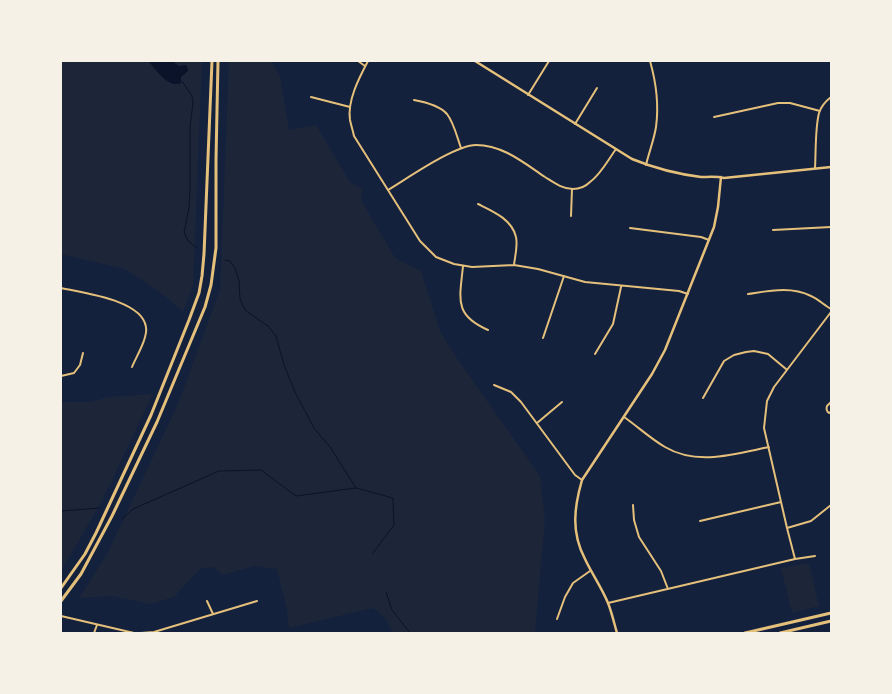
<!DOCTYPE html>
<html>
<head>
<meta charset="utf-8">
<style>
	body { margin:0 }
	#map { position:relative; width:892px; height:694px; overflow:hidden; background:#14213d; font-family:Commissioner,sans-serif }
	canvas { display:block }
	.frame { position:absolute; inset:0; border:62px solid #f6f1e7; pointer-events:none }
</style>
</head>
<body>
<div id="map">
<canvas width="892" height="694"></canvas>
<div class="frame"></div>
</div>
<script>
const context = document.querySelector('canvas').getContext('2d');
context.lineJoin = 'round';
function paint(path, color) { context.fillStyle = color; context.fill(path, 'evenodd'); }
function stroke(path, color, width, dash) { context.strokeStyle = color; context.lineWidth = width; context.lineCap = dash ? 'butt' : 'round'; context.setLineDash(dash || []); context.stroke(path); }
paint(new Path2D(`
	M61,61H202L193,285L183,312L161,293L125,269L61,254Z
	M229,61H271L280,77L289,130L316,125L350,182L363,189L361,200L395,258L421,271L440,331L454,354L540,476L545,519L535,633H393L385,618L373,608L289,628L287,609L277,569L254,566L223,575L212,567L200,569L174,597L150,604L113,596L79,598L107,554L178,404L220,290Z
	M153,394L101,503L61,571V402H89L110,397Z
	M809,563L819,606L792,613L781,568Z`), '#1d2539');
paint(new Path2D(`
	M148,61H172L179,66L186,65L188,69V71L181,77V83C168,89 156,69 148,61Z`), '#0b132b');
stroke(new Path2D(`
	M182,81L192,96L193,103L190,127V188L189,208L184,232L188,241L197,248
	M225,260L230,261L235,268L239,281L240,299L243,306L246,311L268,326L276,336L284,365L295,392L314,428L330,447L356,488
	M61,511L100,508
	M122,519L133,509L219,471L261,470L296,496L356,488L393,498L394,525L373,553
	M386,592L392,610L410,633`), '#0b132b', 1);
stroke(new Path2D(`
	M358,61L365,66
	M368,61C359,78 347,101 350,120C351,125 353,131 354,136L420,241L436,257L454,264L472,267L514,265L538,269L585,282L679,291L688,294
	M528,95L549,61
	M311,97L350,107
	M414,100C425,102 440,106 447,114C454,123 457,137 461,148
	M714,117L778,103H790L820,111
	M575,124L597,88
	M646,165C649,152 654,140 656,127C659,105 656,82 650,61
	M815,168C816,151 815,129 819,113C821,106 826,101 831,97
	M388,190C408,178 455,145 476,145C503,145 524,163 545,177C553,182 562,189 573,189C579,189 586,186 590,182C601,174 608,160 616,149
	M478,204C492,211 512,219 516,237C518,245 515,256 514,265
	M571,216L572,189
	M630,228L701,237L709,240
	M773,230L831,227
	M463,266C460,298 453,315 488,330
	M61,288C83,293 142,300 146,327C148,338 136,357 132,367
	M748,294C769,291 791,286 811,296C818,299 824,305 831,309
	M543,338L564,276
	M595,354L613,324L621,287
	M61,376L74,373L80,365L83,353
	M494,385L511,392L521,402L575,475L582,480
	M703,398L724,361L734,355L746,352L754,351L768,354L786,369
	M831,402L827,406C826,409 826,411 829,413L831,412
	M624,417C637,426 651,439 665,447C697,466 735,454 769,447
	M537,423L562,402
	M831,467V471
	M633,505L634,520L639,537L661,571L668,589
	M700,521L781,502
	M787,528L811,521L831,505
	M795,559L787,528L764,428L767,401L774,387L831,312
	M207,601L213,614
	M608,603L795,559L815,556
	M61,616L134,633
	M557,619L565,597L573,583L590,571
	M94,633L97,625
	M141,633L154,632L257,601`), '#e5c07b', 2);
stroke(new Path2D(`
	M475,61L632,159C654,168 677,174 701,177C708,177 717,176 724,178L831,167
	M617,633C614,623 612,613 608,603C602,588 592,574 585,559C571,532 574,508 582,480L652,374L665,350L714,227L718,207L721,177`), '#e5c07b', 2.5);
stroke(new Path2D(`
	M61,588L85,554L96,533L151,415L189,320L199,293L202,276L204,254L212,61
	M61,601L81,574L112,516L157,422L205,307L211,285L216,248V159L218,61`), '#e5c07b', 3);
stroke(new Path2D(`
	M745,633L831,613
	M780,633L831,621`), '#e5c07b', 3);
</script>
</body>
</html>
